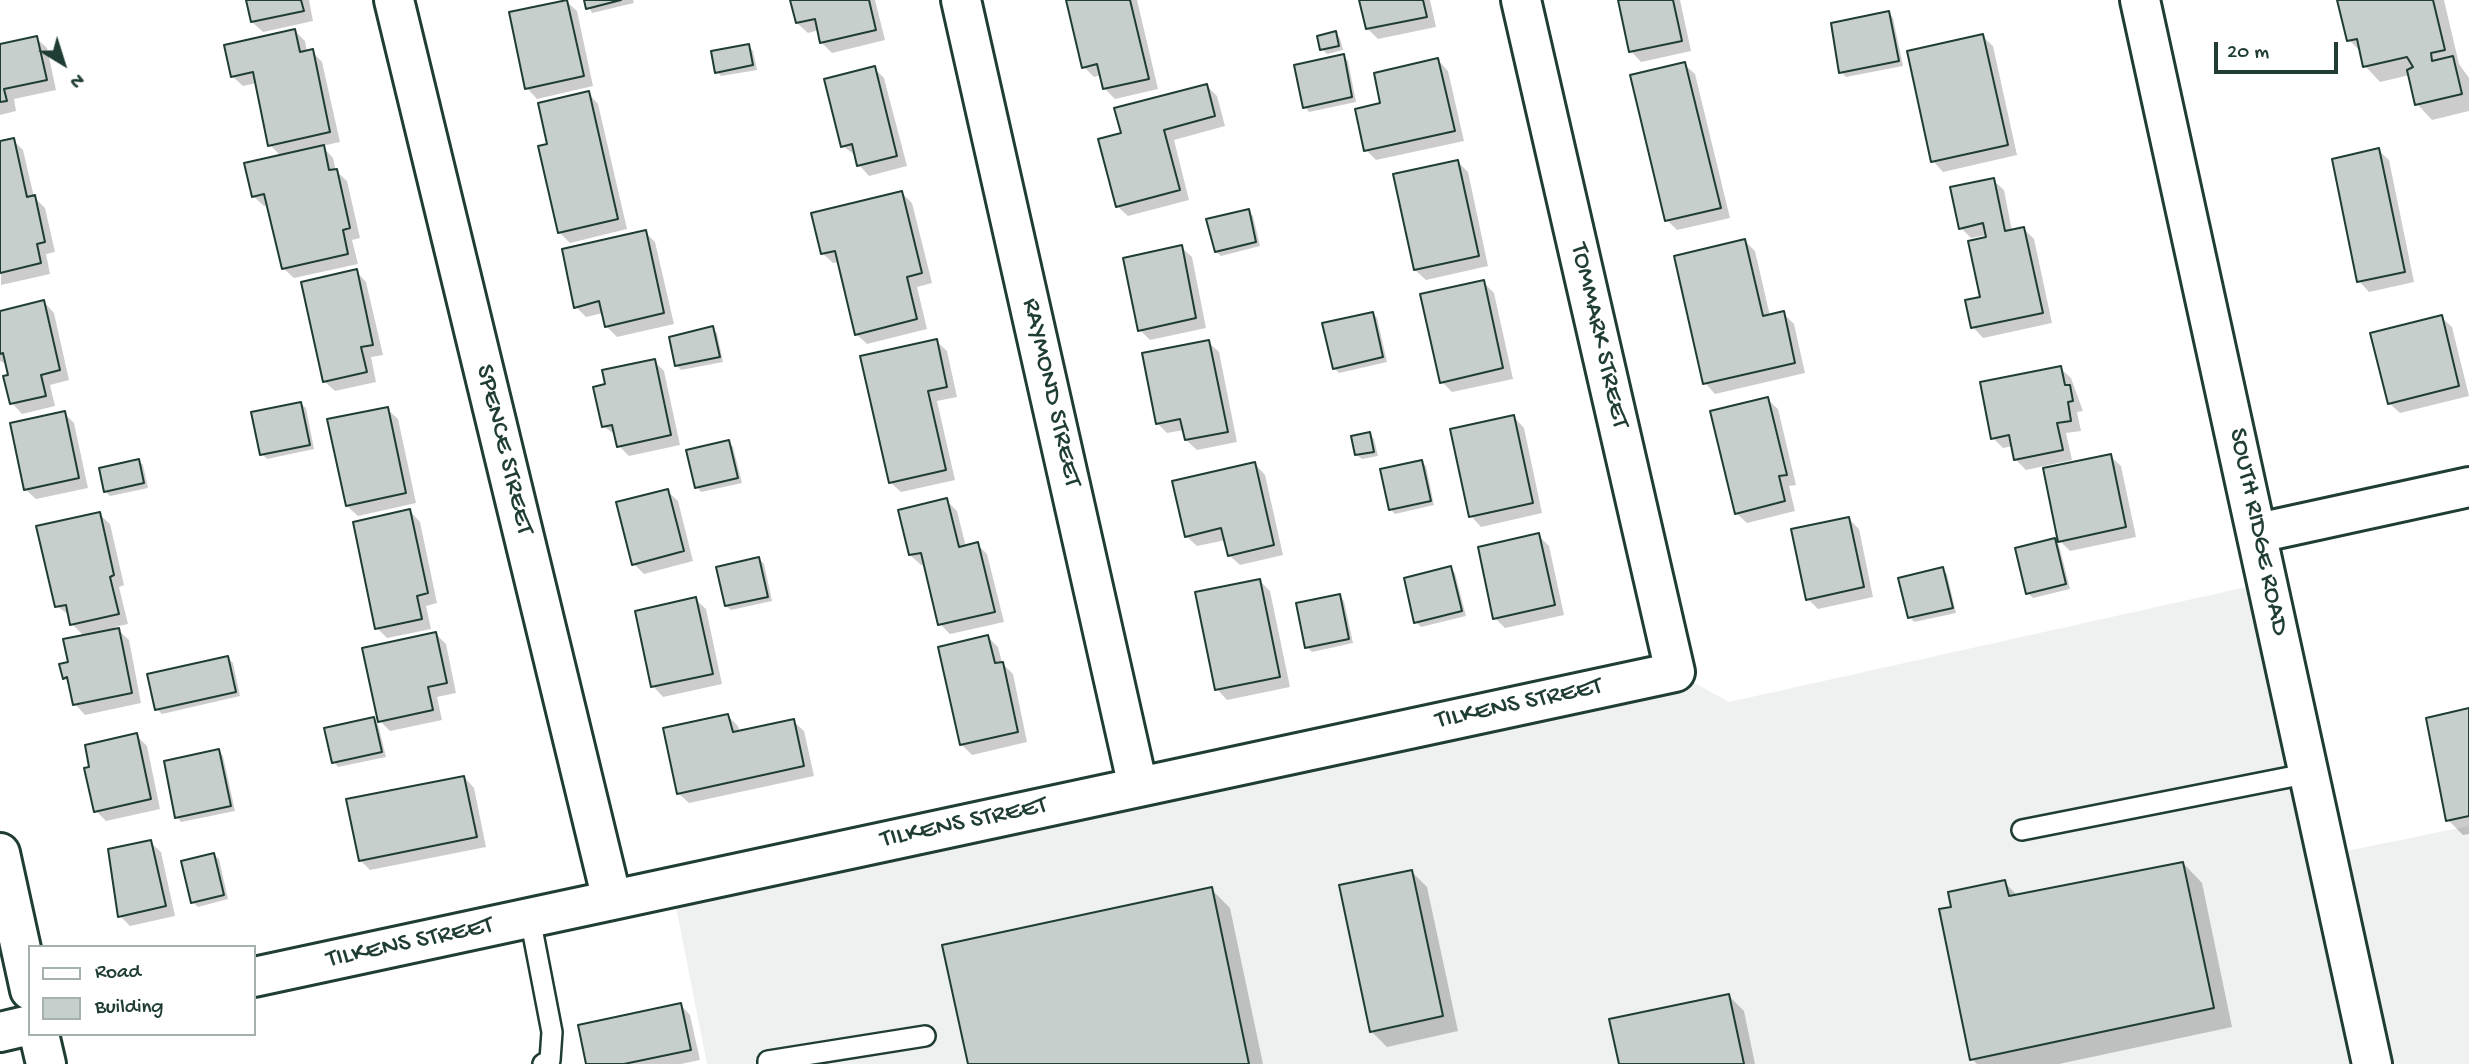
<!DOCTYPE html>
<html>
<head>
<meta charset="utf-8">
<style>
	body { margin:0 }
	#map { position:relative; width:2469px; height:1064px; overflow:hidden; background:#fff; font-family:"Gochi Hand",sans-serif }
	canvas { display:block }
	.legend { position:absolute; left:28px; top:945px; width:228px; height:91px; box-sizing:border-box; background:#fff; border:2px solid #a5b1ae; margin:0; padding:9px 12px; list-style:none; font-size:21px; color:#1f3d34 }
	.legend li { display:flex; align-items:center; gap:14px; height:35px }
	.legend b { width:35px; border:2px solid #a5b1ae }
	.north { position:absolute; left:28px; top:28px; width:70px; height:70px; -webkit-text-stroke:5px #fff; paint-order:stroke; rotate:142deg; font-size:19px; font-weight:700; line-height:28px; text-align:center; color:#1f3d34 }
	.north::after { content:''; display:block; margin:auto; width:24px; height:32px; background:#1f3d34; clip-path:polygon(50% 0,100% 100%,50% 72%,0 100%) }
	.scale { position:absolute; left:2214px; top:42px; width:124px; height:32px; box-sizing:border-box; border:4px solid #1f3d34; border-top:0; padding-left:9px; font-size:21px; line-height:24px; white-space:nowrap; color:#1f3d34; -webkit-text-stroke:5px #fff; paint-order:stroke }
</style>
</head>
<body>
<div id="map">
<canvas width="2469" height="1064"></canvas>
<ul class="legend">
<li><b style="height:9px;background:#fff"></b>Road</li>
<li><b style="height:19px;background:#c7cfcc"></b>Building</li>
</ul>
<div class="north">N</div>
<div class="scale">20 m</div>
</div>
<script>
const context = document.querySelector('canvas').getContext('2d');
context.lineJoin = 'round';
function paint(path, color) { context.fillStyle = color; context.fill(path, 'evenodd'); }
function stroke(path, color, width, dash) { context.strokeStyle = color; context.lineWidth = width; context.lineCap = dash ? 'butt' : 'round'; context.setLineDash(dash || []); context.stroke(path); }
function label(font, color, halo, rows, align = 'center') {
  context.font = font + ' "Gochi Hand",sans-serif'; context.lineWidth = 6; context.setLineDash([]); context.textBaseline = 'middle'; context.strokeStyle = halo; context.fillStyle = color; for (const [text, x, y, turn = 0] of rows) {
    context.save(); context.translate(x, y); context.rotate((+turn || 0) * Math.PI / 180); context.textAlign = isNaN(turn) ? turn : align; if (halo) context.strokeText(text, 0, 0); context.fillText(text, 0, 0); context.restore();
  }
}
paint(new Path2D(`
	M2269,582L2327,855L2469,826V1064H707L672,887L1675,672L1729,702Z`), '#eef1f0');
paint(new Path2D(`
	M248,0H309L313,21L263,32L252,22Z
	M586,0H633L634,3L592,13Z
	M792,0H875L885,40L832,53L821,42L819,30L808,33L797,23Z
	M1068,0H1137L1158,89L1115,99L1104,88L1101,75L1094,77L1084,67Z
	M1361,0H1430L1436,27L1378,39L1367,28Z
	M1620,0H1680L1691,51L1641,62L1631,51Z
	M2339,0H2444L2459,64L2469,78V111L2432,120L2417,104L2410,75L2380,82L2365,66L2362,53L2349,40Z
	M566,1L577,11L593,86L537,99L527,88Z
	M1889,13L1893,18L1903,66L1846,77L1841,72Z
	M295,31L305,41L307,52L312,51L322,62L340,142L322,146L333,158L336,171L347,181L360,238L352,240L358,264L294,278L283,268L269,205L264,206L253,196L282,157L270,145L257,83L243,86L232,76Z
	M1335,33L1340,38L1343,50L1327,54L1322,49Z
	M1982,36L1993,46L2017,155L1943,172L1933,161Z
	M36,38L47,48L56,90L14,99L16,111L0,115V42L1,46Z
	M748,46L753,51L757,70L721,76L717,72Z
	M1343,56L1348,61L1356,102L1309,112L1305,107Z
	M1438,60L1448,71L1464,141L1376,160L1366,150L1382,104Z
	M1684,64L1695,74L1730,218L1677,230L1667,220Z
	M874,68L884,78L907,166L869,176L859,165L856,156L843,146Z
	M1207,86L1217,96L1225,126L1174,140L1189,200L1128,216L1117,206L1123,134Z
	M588,93L598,104L627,229L570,243L559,232Z
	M13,140L23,150L34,197L45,208L55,252L46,254L50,274L1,285L0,143Z
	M2378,150L2389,160L2414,282L2369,292L2359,281Z
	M1457,161L1468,172L1488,266L1426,280L1415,270Z
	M1993,180L2004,190L2012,231L2023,228L2034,239L2052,323L1983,338L1973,327L1982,298L1989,239L1987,235L1971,238L1961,228Z
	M902,193L912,203L932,283L917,287L927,329L867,344L856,334L839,262L833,263L822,253Z
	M1248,211L1253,216L1260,246L1221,256L1216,252Z
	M645,232L655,242L674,324L617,337L607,327L603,313L586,317L576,307Z
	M1745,241L1755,251L1770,316L1783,313L1794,324L1805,373L1715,394L1705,383Z
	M1181,247L1192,257L1206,328L1150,340L1140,330Z
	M356,271L366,282L383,355L371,357L376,382L335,391L324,381Z
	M1483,282L1494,293L1513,379L1452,392L1442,382Z
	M44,302L54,313L69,380L50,385L55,406L22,414L12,403L8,365L0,361V313Z
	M1373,314L1377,318L1387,362L1339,373L1334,368Z
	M2441,317L2452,327L2469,396L2400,413L2389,403Z
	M712,328L717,333L723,362L681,370L677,366Z
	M936,341L947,351L957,397L937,401L955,480L901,492L890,482Z
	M1208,342L1219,352L1237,442L1197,450L1186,440L1184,430L1167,433L1157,423Z
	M654,361L664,371L680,445L629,456L619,446L617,436L603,426L607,385Z
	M2060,368L2071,378L2083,411L2077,412L2081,431L2066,433L2072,460L2026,470L2015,459L2013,446L2003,448L1993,438Z
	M1767,399L1778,409L1796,485L1789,486L1795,511L1747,523L1736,513Z
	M301,404L306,408L314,449L267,459L262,454Z
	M387,409L398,419L416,503L358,516L347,506Z
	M64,413L74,423L88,488L36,499L25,489Z
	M1514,417L1524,428L1542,513L1481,527L1471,516Z
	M1370,434L1374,439L1378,456L1362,459L1357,455Z
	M729,442L733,447L742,483L701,492L697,487Z
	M2110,456L2121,466L2136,537L2070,551L2060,541Z
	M138,460L143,465L148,488L110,496L105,491Z
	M1421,461L1426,466L1434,505L1395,514L1390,509Z
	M1255,464L1265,475L1283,555L1240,565L1229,555L1226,540L1197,546L1186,536Z
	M667,491L678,501L693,561L644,574L634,564Z
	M946,500L957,511L966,547L977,544L987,554L1004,622L950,634L940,624L926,564L921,565L910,555Z
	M410,511L420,522L437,603L426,606L431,629L387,638L377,628Z
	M99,514L110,524L124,585L119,587L128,624L115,627L129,640L141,703L85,715L75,704L71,684L64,678L84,636L72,624L70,616L57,606Z
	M1849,519L1859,529L1873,597L1818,609L1808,599Z
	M1538,535L1549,546L1564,615L1505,628L1495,618Z
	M2054,540L2059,545L2070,589L2033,598L2028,593Z
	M759,559L764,564L772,601L731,610L726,606Z
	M1450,568L1455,573L1466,616L1421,627L1416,622Z
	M1942,569L1947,574L1956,613L1914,622L1910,617Z
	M1260,581L1270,591L1290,687L1227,700L1217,689Z
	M1339,596L1344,601L1353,643L1312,652L1307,647Z
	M695,599L706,609L722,684L663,697L653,686Z
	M436,634L446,644L456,693L437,697L442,720L390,731L380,721Z
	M988,637L998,647L1002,663L1013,674L1027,742L972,755L961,744Z
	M228,658L233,663L240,696L162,714L157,709Z
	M2469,710V834L2463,835L2448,820Z
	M728,716L738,726L740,733L793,721L804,731L814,776L689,803L678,793Z
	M374,719L378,724L386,757L338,767L334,762Z
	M136,735L147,746L160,809L106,821L96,811Z
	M219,751L223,756L235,811L181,822L177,817Z
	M464,777L474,788L486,847L370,870L360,860Z
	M150,842L161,852L175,916L130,926L120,916Z
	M214,855L219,859L228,899L198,907L193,902Z
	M2183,863L2202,883L2232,1027L2059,1064H1977L1972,1059L1954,908L2004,882L2018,896Z
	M1412,872L1427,887L1458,1031L1387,1047L1372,1032Z
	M1211,889L1230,908L1263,1064H969Z
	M1729,996L1744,1011L1755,1064H1621Z
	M680,1004L690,1015L700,1060L681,1064H588Z`), '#0003');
const building = new Path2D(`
	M246,0H301L304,11L251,22Z
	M567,0L584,76L525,89L509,12Z
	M584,0H621L586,9Z
	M790,0H869L876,30L820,43L815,19L796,23Z
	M1066,0H1130L1149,79L1103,89L1097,64L1082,68Z
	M1359,0H1423L1427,17L1366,29Z
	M1618,0H1673L1682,41L1629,52Z
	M2337,0H2433L2445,50L2431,53L2432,61L2453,56L2462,94L2415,105L2407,70L2413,67L2407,57L2363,67L2357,39L2347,41Z
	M1889,11L1899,61L1839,73L1831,23Z
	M295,29L300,52L313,49L330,132L268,146L253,72L231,77L224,45Z
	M1336,31L1339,46L1320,50L1317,36Z
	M1983,34L2008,145L1931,162L1907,51Z
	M37,36L47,80L4,89L7,101L0,102V44Z
	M749,44L753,65L715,73L711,51Z
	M1344,54L1352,97L1303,108L1294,65Z
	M1438,58L1455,131L1364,151L1355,109L1380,103L1374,73Z
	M1685,62L1721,208L1665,221L1630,75Z
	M875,66L897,156L857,166L852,144L841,147L824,79Z
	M1207,84L1215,116L1164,130L1180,190L1116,207L1098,139L1121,133L1114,108Z
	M589,91L618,219L558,233L538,146L547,144L538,103Z
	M14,138L27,197L35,195L45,242L37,244L41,263L0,273V141Z
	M324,145L329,170L337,169L350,228L343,230L348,254L282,269L264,194L252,197L244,163Z
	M2379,148L2405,272L2357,282L2332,159Z
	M1458,160L1479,256L1414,270L1393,174Z
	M1994,178L2005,231L2024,227L2043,313L1971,328L1965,300L1980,297L1968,241L1986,237L1983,223L1959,229L1950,187Z
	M902,191L922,273L907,277L917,319L855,335L835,251L821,254L811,213Z
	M1249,209L1256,242L1215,252L1206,219Z
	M646,230L664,313L605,327L599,301L574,308L562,249Z
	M1745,239L1763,316L1784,311L1795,363L1703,384L1674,256Z
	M1182,245L1196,318L1138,331L1123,258Z
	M357,269L373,345L361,347L367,372L323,382L301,282Z
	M1484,280L1503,368L1440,383L1420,294Z
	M44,300L60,370L41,375L46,396L10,404L3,376L8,375L3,353L0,354V311Z
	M1373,312L1383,357L1333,369L1322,323Z
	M2442,315L2459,386L2388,404L2370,333Z
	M713,326L720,357L675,366L669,337Z
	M937,339L947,387L928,391L946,470L889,483L860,356Z
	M1209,340L1228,432L1185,440L1180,419L1156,424L1142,353Z
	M655,359L671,435L617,447L612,425L602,427L593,387L605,384L602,370Z
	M2061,366L2065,385H2070L2073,401L2068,402L2071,421L2057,423L2063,450L2014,460L2009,435L1991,439L1980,382Z
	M1768,397L1787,475L1779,476L1785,501L1735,514L1710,411Z
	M301,402L310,445L260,455L251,412Z
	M388,407L406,493L346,506L327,419Z
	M65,411L79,478L24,490L10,423Z
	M1514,415L1533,503L1469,517L1450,429Z
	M1370,432L1374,452L1355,455L1351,436Z
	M729,440L738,478L695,488L686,450Z
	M2111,454L2126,527L2058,542L2043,468Z
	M139,459L144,483L104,492L99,468Z
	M1422,460L1431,501L1389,510L1380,469Z
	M1255,462L1274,545L1228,556L1221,528L1185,537L1172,481Z
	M668,489L684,551L632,565L616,502Z
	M947,498L959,547L978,542L995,612L938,625L921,553L909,555L898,510Z
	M410,509L428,593L417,596L422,619L375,629L353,522Z
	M100,512L114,575L110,577L119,614L70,625L66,605L55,607L36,526Z
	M1849,517L1864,587L1806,600L1791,529Z
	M1539,533L1555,605L1493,619L1478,547Z
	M2055,538L2066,584L2026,594L2015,548Z
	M759,557L768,597L725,606L716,567Z
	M1451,566L1462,611L1414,623L1404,578Z
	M1943,567L1953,608L1908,618L1898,578Z
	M1260,579L1280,677L1215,690L1195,592Z
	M1340,594L1349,639L1305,648L1296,603Z
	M696,597L713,674L651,687L635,611Z
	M119,628L132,693L73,705L67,677L63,679L59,664L68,662L63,639Z
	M436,632L447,683L428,687L433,710L378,722L362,648Z
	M988,635L995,663L1003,662L1018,732L960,745L938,647Z
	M228,656L236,692L155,710L147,674Z
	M2469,708V816L2446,821L2426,718Z
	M728,714L733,732L794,719L804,766L677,794L663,728Z
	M374,717L382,752L332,763L324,728Z
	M137,733L151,799L94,812L84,768L89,767L85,745Z
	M219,749L231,806L175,818L164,761Z
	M464,776L477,837L359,861L346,799Z
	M151,840L166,906L118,917L108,849Z
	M214,853L224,895L191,903L181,861Z
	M2183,862L2214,1008L1970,1060L1939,909L1951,907L1948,892L2005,880L2009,896Z
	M1412,870L1443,1016L1370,1032L1339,885Z
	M1212,887L1249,1064H968L942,945Z
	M1729,994L1744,1064H1619L1609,1019Z
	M681,1003L691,1050L624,1064H586L578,1025Z`);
paint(building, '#c7cfcc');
stroke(building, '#1f3d34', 2);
const lane = new Path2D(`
	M2022,830L2310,773
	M530,918L552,1032L550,1060L543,1064
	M768,1064V1061L925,1036`);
const street = new Path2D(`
	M394,0L612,900
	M961,0L1138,787
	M2140,0L2372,1064
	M2258,533L2469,487
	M0,853L30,990
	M254,977L1675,672L1521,0
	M0,1032L30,1025
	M39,1034L46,1064`);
stroke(lane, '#1f3d34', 24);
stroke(street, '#1f3d34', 44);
stroke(lane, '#fff', 19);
stroke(street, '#fff', 38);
label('26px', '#1f3d34', '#fff', [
	["TOMMARK STREET",1598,336,77],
	["RAYMOND STREET",1050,393,77],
	["SPENCE STREET",503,450,76],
	["SOUTH RIDGE ROAD",2257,532,78],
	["TILKENS STREET",1519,705,-12],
	["TILKENS STREET",964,824,-12],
	["TILKENS STREET",410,944,-12]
]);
</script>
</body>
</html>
